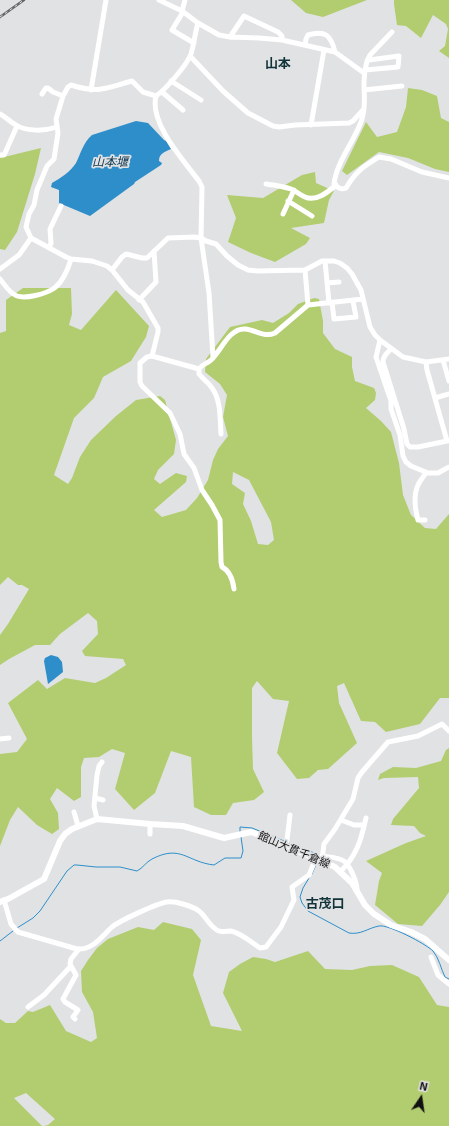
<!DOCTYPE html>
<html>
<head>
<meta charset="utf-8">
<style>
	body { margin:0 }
	#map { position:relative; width:449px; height:1126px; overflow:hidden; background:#e1e2e4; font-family:"Exo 2",sans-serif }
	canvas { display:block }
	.north { position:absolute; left:401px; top:1078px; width:40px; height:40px; -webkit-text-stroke:3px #e1e2e4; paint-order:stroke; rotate:13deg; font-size:11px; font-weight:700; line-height:16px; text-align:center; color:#111112 }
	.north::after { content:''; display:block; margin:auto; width:14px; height:18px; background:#111112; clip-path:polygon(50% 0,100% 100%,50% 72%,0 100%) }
</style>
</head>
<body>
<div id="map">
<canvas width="449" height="1126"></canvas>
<div class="north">N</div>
</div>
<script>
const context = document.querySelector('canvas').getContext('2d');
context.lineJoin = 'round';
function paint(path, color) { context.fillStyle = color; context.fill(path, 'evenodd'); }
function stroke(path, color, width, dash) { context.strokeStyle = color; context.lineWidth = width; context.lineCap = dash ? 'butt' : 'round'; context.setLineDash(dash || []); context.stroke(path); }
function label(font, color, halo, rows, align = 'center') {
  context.font = font + ' "Exo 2","Noto Sans JP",sans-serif'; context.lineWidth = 3.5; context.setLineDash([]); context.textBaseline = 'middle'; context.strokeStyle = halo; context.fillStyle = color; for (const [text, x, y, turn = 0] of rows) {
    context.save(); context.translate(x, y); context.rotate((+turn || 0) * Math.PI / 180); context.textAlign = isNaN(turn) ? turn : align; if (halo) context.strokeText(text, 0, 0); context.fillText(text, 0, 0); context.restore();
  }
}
paint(new Path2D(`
	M291,0H367L323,17L306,13Z
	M394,0H449V58L439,51L445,46L448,29L446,24L433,15L421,38L406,26L397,25L394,4Z
	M408,88L422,90L437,96L441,118L449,122V172L435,169L408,158L379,152L347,175L342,171L366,122L377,137L397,132L406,107Z
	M41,148L35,174L17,232L5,250L0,249V158Z
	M315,172L316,183L334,191L329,200L324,223L291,228L310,238L306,244L275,262L251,253L228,242L236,218L227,195L263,198L302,175Z
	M23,288H71L72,314L69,325L81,330L116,290L149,326L146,337L131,361L103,377L94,398L74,418L54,475L68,484L72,478L80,457L91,440L116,416L136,400L160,396L165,400L176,440L174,454L158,470L154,479L160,484L176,473L187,476L186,482L154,510L162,517L186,510L197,498L208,480L213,460L218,449L228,436L223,417L227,395L220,384L205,372L206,359L230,327L262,320L273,323L289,313L298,304L314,298L319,299L323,321V333L335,349L352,357V367L355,381L374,388L376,393L375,400L366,408L381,421L391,432L399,463L403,495L411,515L425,528L436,529L449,514V698H440L420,724L386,732L375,722L361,721L344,683L337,686L339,703L357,743L328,769L318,770L309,778L297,779L277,753L289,701L273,699L257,681L252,688V737L253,769L264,792L254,800L233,803L226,815H211L194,807L191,757L171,751L155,793L134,810L115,789L125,753L112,749L99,757L84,758L81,767V797L74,801L57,788L50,799L58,813L59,829L52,834L37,825L18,807L10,820L0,846V754L17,752L27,739L8,703L38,680L47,689L65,678L95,683L106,678L126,665L123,659L85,656L82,651L98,634L97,621L88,613L60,634L50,645H35L9,659L0,665V635L8,624L29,589L22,585H18L8,577L0,585V333L6,331V300ZM233,472L249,480L271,522L274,540L268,545L258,544L251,521L243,504L245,493L232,484Z
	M449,748V892L440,905L422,926L398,924L375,905L379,881L382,873L366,861L406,843L426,836L420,833L414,826L391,825L393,819L419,788L418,777L384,778L378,780L380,774L393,767L416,768L441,761L446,750Z
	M163,922L192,929L201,940L193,975L211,1026L242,1031L223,993L229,972L240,964L253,957L266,959L275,962L308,951L325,969L352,970L370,966L392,965L419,977L437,1005L449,1007V1126H44L48,1125L55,1119L26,1093L14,1098L42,1126H0V1019L6,1023H15L28,1011L33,1012L50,1005L66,1031L91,1042L97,1038L93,1012L82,992L81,971L88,960L97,948L108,939L138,927L154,930Z`), '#b2cd6f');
paint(new Path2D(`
	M136,121L148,123L164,140L166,141L171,149C165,152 159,153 159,161L162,163L161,165L135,182L134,184L90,216L59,203V190L51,187L52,183C61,178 70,172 76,163C81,153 83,143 92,135Z
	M51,655L58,657L62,662L63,672L48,684L44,661L45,658Z`), '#2d8eca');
stroke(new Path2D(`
	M240,832V827L252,828L284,841
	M288,843L312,852L319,856
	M312,874L317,862
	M309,878L303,888L300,897L302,903L308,911L349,933C361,935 368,928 379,926C388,924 426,944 433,951C439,958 441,969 445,977L449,979
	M17,928L33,918L40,911L67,871L74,865H77L96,867H120L137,871C143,868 146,862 152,859C181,844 187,862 214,865L225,858H241L243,851L241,837
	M0,941L13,931`), '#2d8eca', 1);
stroke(new Path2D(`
	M159,0L182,11L198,23L219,35L230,37L259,38L282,40L335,52L364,73
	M182,11L185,0
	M183,12L172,30L194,43
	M198,23C195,33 194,44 191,54C187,65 166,89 156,96C149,123 184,161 199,181L202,187L201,238L209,293L213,357
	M230,37L244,16L278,32L282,36V40
	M305,45L306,39L308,35C325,30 331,35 335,52
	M190,56L223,91L248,113L273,126L279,127L295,125L349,123L353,121L363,110
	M367,61L370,55L392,32
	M365,70L398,67L399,56L369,60L367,61C365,68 364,75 364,82C364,95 366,106 362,119C355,141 337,160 334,184C338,188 341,190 346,188C356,171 363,167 379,157L391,159L422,172L449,178
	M171,81L201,100
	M91,90L106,0
	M364,90L402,86
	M162,92L183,110
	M42,94L46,88H48L53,92L63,96
	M0,114C6,117 10,122 16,125C27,132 45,131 57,127
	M311,125L324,50
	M0,155H4L5,153L17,126
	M266,184C274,185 283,186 291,189C296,191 300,195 305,197C316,202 328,192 336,185
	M288,201L312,216
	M283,214L294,190
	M49,248L51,243L50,229L61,206
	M325,261L329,303
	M0,269L19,255L31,238
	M112,270L122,257L126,254L142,258H147L168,238L194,237L201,238L206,241L216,244L227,256L238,265L248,270L257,271L305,270L322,261H334L340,263L347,268L352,274L361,290L370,327L375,335L380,340L403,357L426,362L449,359
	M305,270L308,305
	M0,279C5,285 9,293 17,296C26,299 45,294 53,289C62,283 68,269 71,259
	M327,283L339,282
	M139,300L156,282L154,251
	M332,302L334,319L356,317L353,301
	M380,340L376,357L391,401V409L400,435L403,456L406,462L411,466L428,473H438L449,467
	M391,349C387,353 383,356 383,362L404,429L407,444L410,447H418L447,441L427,370L426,362
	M152,356L158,332V328L143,302L128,290L112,270L107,266L92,261L71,259L66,257L31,238L26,227L29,214L34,205L37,190L47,166L54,159L58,133L56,119L63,96L68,87L71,85C99,94 106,88 132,81L143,92L156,96
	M443,360L449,381
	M199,369L152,356L147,357L140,363V382L142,386L170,413L180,434L184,454L194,468L202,490L212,505L220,520L221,562L222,567C230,571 233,581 234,589
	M199,369C202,364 207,364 211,360C221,351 229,328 245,329C256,330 264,338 275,333L308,305L363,299
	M199,369V374C203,379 208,382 212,388C221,400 220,419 221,434
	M435,398L449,394
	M425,520H418C415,509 413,496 418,485C420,480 424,477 426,472
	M0,739L9,738
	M95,798L103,800
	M74,812L78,826
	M97,819L94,806L97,775L99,766L102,762
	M341,820L354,825H364
	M150,834V824
	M285,845L287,840L290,815
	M322,856C328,857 338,857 344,861C350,865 358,884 357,892
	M322,860L324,844L335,829L353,799L358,778L362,772L388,742L418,736L442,724L449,731
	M341,871C357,855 361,840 366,818
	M4,900L11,924L18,932L77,949C93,950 101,937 112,927C119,921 158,903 167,902C176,901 192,906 199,911C206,916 210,928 219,931C222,932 227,931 231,931C241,933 251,942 260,948L266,947L281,927L294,900L292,887L309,875L316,858
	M431,957L438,975L449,984
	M28,1007L44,995L71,966
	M75,1019L73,1017L78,1010L65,1002L63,999L76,975L70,964L71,959L79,949`), '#fff', 5);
stroke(new Path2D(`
	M0,902L8,899L44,879L60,841L65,834L72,829L97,819L150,824L183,826L224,838L251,832L265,837L335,867L352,883L365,905L374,914L391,925L411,932L425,939L449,960`), '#fff', 6);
const rail = new Path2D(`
	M0,17L24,0`);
stroke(rail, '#656566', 2.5);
stroke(rail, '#e1e2e4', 1, [3]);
label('11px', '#111112', '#e1e2e4', [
	["館山大貫千倉線",294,850,23]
]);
label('italic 12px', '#0d344d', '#e1e2e4', [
	["山本堰",110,162]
]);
label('bold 13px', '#113339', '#e1e2e4', [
	["山本",278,64],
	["古茂口",325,904]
]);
</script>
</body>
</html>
